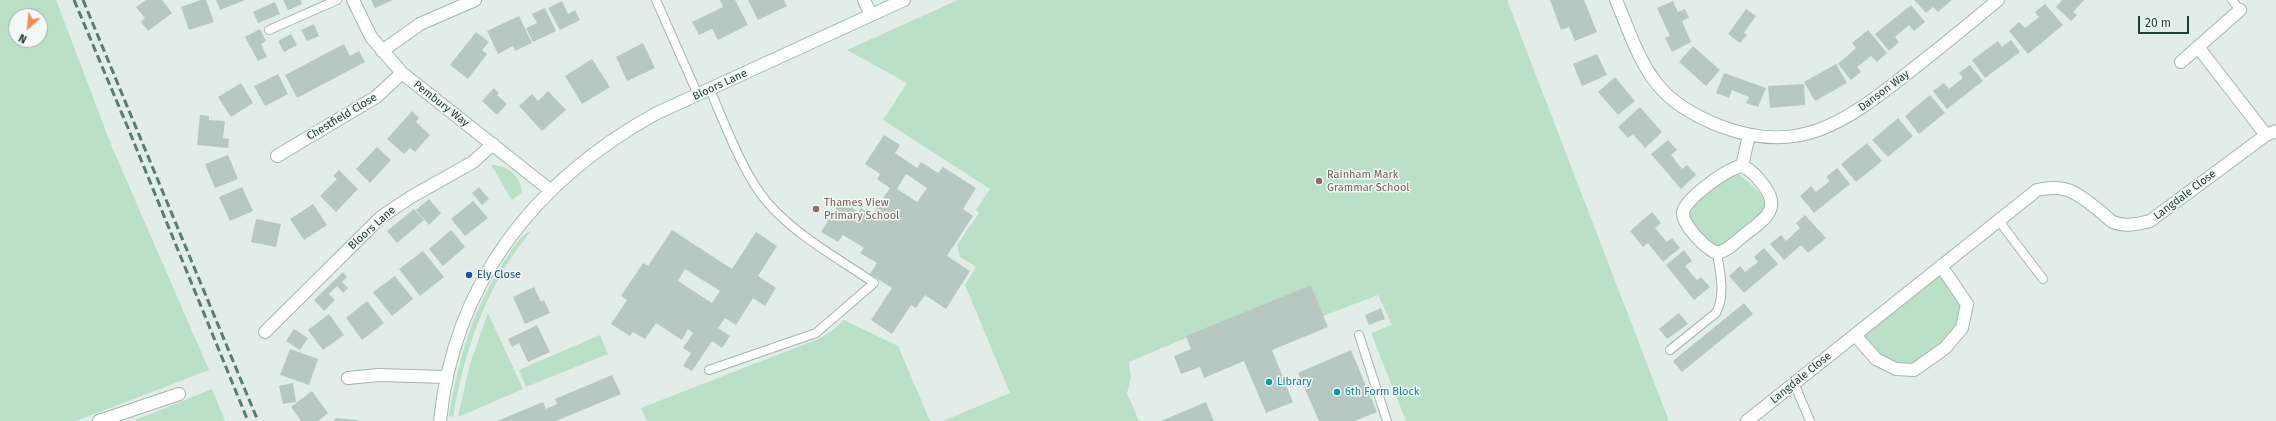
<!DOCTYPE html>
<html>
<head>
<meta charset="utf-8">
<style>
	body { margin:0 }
	#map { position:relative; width:2276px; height:421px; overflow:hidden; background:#e2ede9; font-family:"Fira Sans",sans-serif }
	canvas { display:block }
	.north { position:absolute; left:8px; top:8px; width:40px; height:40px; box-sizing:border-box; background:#f3f9f7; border:1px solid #9fafab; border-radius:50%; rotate:207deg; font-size:11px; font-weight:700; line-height:16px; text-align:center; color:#213f3a }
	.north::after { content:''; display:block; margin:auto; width:14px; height:18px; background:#fa8a53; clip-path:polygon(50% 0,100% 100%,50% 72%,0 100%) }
	.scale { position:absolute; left:2138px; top:16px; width:51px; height:18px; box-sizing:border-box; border:2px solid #213f3a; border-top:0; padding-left:5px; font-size:12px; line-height:14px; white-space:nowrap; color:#213f3a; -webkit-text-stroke:3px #f3f9f7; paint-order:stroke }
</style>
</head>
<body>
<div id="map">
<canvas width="2276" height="421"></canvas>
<div class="north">N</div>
<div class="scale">20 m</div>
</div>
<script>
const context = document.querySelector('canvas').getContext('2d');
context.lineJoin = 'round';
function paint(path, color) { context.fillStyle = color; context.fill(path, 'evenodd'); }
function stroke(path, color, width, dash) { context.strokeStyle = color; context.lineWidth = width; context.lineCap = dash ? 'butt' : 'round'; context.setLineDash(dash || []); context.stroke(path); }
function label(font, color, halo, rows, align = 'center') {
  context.font = font + ' "Fira Sans",sans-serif'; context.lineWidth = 3; context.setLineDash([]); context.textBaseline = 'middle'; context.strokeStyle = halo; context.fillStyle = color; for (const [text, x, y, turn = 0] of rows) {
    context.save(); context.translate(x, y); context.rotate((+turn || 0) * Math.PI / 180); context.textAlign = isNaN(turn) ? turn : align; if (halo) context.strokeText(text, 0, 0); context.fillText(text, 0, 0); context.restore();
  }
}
paint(new Path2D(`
	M0,0H56L112,147L209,370L76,421H0ZM16,16H40V40H16Z
	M958,0H1507L1669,421H1406L1371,333L1392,325L1378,295L1323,316L1311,285L1129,362L1131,378L1127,393L1139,421H943L1010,393L965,285L976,267L960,257L957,245L979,213L976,210L990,189L883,120L907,83L847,50Z
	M491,165C508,165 520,175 522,192L512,200Z
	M1737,172L1759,192L1766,204L1764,210L1719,247H1714C1706,239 1691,228 1689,216C1686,204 1726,179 1737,172Z
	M531,231C486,286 465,348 453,417L449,416C458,359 474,306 507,257C513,248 520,235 531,231Z
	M1941,266L1967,304L1962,328L1914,370L1896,369L1855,335Z
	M488,313L523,389L458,417L470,364Z
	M844,320L898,346L930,421H647L641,408L818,339L829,333Z
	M600,335L608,354L526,387L519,370Z
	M212,389L225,421H133Z`), '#bae0c7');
paint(new Path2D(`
	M146,0H162L172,13L148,31L141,22L145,18L136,7Z
	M201,0H206L214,22L189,30L181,7Z
	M216,0H245L220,10Z
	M283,0H301L302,4L288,10Z
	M371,0H393L375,8Z
	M720,0H735L748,25L718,40L712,29L699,35L692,22L723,7Z
	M748,0H784L787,6L758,20Z
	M1550,0H1584L1597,32L1575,41L1569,27L1561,30Z
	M1914,0H1952L1938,12L1933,7L1926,13Z
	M2062,0H2084L2073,12L2077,15L2071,21L2056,7Z
	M562,1L568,14L575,10L580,20L560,30L548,8Z
	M1673,1L1678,12L1685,9L1689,18L1682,21L1691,42L1672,52L1665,38L1670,36L1657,8Z
	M275,2L280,14L258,23L253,12Z
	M2045,4L2063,25L2028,54L2009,31L2019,22L2025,28L2039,17L2035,12Z
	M1911,5L1925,22L1914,31L1909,25L1895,37L1899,42L1889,51L1875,34Z
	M545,8L556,31L533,42L526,28L537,23L532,14Z
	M1746,9L1756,16L1744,33L1747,35L1740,43L1728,34Z
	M519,16L532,43L515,51L513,46L498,54L487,31Z
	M314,24L319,36L307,41L301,30Z
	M260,29L266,41L261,44L267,57L258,61L245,37Z
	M1868,30L1887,53L1877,62L1871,56L1857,67L1861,72L1851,80L1838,64L1856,48L1852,43Z
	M476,32L489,42L482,50L487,54L468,79L450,65Z
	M291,34L297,45L284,52L278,41Z
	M2011,40L2020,52L1985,78L1972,60L1998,41L2002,47Z
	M643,43L655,68L627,81L616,57Z
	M344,44L350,56L359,51L365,62L297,98L285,75Z
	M1693,46L1720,70L1706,86L1679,62Z
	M1597,54L1607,75L1582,86L1573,64Z
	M592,59L610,87L582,104L565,76Z
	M1836,64L1847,83L1815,101L1804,82Z
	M1970,65L1983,81L1947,109L1933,91L1944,83L1949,89L1963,78L1959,73Z
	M1724,73L1766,88L1758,107L1746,103L1749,97L1732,90L1729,98L1716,93Z
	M278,74L288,94L265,106L254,86Z
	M1615,77L1635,101L1618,115L1598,92Z
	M241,83L253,103L231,117L218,97Z
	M1804,84L1805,105L1770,108L1768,86Z
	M494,88L499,93L497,95L507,104L497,115L482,101Z
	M548,91L566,110L542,131L519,106L532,94L538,101Z
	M1930,95L1945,113L1919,134L1905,116Z
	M1640,107L1662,132L1645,148L1633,134L1628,138L1618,127Z
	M412,111L419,118L416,122L430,135L415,152L410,148L404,154L387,139Z
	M200,115L209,116V120L225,121L223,138L229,139L228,148L197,145Z
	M1898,118L1913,136L1888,157L1872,140Z
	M884,135L900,145L895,153L917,168L921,162L938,173L943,167L976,188L963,209L973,216L947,256L970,271L946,309L925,295L916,308L911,305L892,334L871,320L892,288L870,274L877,263L860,253L864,248L843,235L838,242L821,232L840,202L844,205L848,199L853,202L850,206L858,212L861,208L872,215L890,188L877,179L880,174L865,164ZM906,174L927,188L917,202L897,189Z
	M1668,140L1677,150L1671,155L1682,169L1687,165L1696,175L1681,189L1651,154Z
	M1867,143L1882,161L1856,182L1841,164Z
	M377,147L391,160L370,183L356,169Z
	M228,155L238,179L215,188L205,164Z
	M1837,168L1850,184L1814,213L1800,196L1811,186L1816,192L1830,181L1826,177Z
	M339,170L358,189L336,212L320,196L337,179L333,176Z
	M242,187L253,211L230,221L219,197Z
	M479,187L489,199L482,205L472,193Z
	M429,199L441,213L429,225L416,210Z
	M473,201L488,218L465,236L451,219Z
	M313,204L327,225L304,240L290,219Z
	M414,209L424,220L397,243L387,231Z
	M1652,212L1661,223L1655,228L1667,242L1672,238L1680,248L1663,262L1648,243L1643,247L1630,231Z
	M1805,215L1826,238L1808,253L1801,245L1784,260L1770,244L1781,235L1786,241L1800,228L1796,223Z
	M256,219L281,224L276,247L251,242Z
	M451,230L465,247L443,266L429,249Z
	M672,230L732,269L756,232L777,246L758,276L776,288L765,306L753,298L736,325L725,318L718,328L730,336L722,348L712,341L692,371L683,366L691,353L683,348L693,333L688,329L682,340L656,323L645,339L633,332L630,336L611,324L627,300L621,296L643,263L648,266ZM685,269L720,291L712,303L678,281Z
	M1764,248L1778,264L1744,293L1729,276L1740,266L1745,272L1758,262L1754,257Z
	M1684,250L1692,261L1685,266L1697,280L1701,277L1710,287L1694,300L1666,265Z
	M423,251L444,277L420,296L399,269Z
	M343,272L347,277L342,282L348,288L343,293L337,286L329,294L335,300L324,311L314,300Z
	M395,276L413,299L392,316L373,292Z
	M1311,285L1328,327L1272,350L1293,402L1266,413L1244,361L1204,378L1200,367L1181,374L1174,356L1191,349L1186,336Z
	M534,287L541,302L544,300L550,313L525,324L513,297Z
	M367,301L384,323L362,340L346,318Z
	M1744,303L1753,314L1682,372L1673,361Z
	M1381,308L1385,319L1369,325L1365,315Z
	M1679,313L1688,324L1667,339L1659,329Z
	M329,314L344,335L323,350L308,330Z
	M537,325L550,352L528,362L519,343L512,347L508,339Z
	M294,329L308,338L300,350L286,341Z
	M290,349L318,359L309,385L280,375Z
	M1351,350L1377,412L1355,421H1319L1298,373Z
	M612,375L621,394L556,421H497L543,402L546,409L557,404L555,399Z
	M293,383L296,402L283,404L279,386Z
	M312,391L328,413L318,421H301L291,407Z
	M1206,402L1214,421H1161Z
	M335,418L358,420V421H334Z`), '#b7c8c2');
const lane = new Path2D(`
	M656,0L698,95
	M2232,0L2240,10
	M269,30L337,0
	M1999,221L2043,279
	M1359,335L1387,421
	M1670,350L1716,313C1726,294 1720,273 1717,253
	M709,370L816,333L874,283C838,258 795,235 767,202C743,174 725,124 710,90
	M1794,383L1810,421`);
const street = new Path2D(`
	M353,0L371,37L402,73L550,190
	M864,0L871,15
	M1616,0C1628,28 1638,60 1657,84C1673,104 1697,117 1720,126C1798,156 1844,123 1904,76C1936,51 1967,26 1998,0
	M2198,47L2266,135
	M382,51L420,24L475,0
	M2181,62L2240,10
	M277,156L376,97L402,73
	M1742,166C1729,167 1685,199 1683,212C1682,225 1706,249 1717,253C1728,251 1735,242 1743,236C1761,221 1783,211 1764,186C1758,178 1752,170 1742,166L1749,135
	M265,332L381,217L411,197L473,162L493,144
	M1855,335L1876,359L1896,369L1914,370L1945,348L1962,328L1967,304L1941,266
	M348,378L379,375L446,377
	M99,421L179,394
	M1747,421L2037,190C2068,183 2078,194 2101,212C2105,215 2109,220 2113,222C2125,227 2138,224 2150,221L2266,135L2276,131`);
const secondary = new Path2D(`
	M440,421C454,282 535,181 655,114L904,0`);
stroke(lane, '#a4b5b1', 10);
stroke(street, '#a4b5b1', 14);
stroke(secondary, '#a0bab3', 14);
stroke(lane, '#fff', 8);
stroke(street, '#fff', 12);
stroke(secondary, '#fff', 12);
stroke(new Path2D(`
	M74,0L128,128L248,421
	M83,0L258,421`), '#5b7b75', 3, [8, 4]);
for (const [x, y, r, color] of [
	[1319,181,4,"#8d6e63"],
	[816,209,4,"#8d6e63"],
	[469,275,4,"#1a4fb4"],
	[1269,382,4,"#0f9aa8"],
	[1337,392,4,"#0f9aa8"]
]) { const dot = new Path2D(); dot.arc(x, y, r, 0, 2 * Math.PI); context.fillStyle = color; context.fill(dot); stroke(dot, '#f3f9f7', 1.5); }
label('11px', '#213f3a', '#f3f9f7', [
	["Bloors Lane",720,85,-25],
	["Danson Way",1884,91,-37],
	["Pembury Way",441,104,38],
	["Chestfield Close",342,117,-31],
	["Langdale Close",2185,195,-37],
	["Bloors Lane",372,228,-42],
	["Langdale Close",1801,378,-39]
]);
label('11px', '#785e54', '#f3f9f7', [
	["Rainham Mark",1327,175],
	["Grammar School",1327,188],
	["Thames View",824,203],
	["Primary School",824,216]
], 'left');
label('11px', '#164399', '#f3f9f7', [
	["Ely Close",477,275]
], 'left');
label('11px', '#0d838f', '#f3f9f7', [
	["Library",1277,382],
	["6th Form Block",1345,392]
], 'left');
</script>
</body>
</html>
